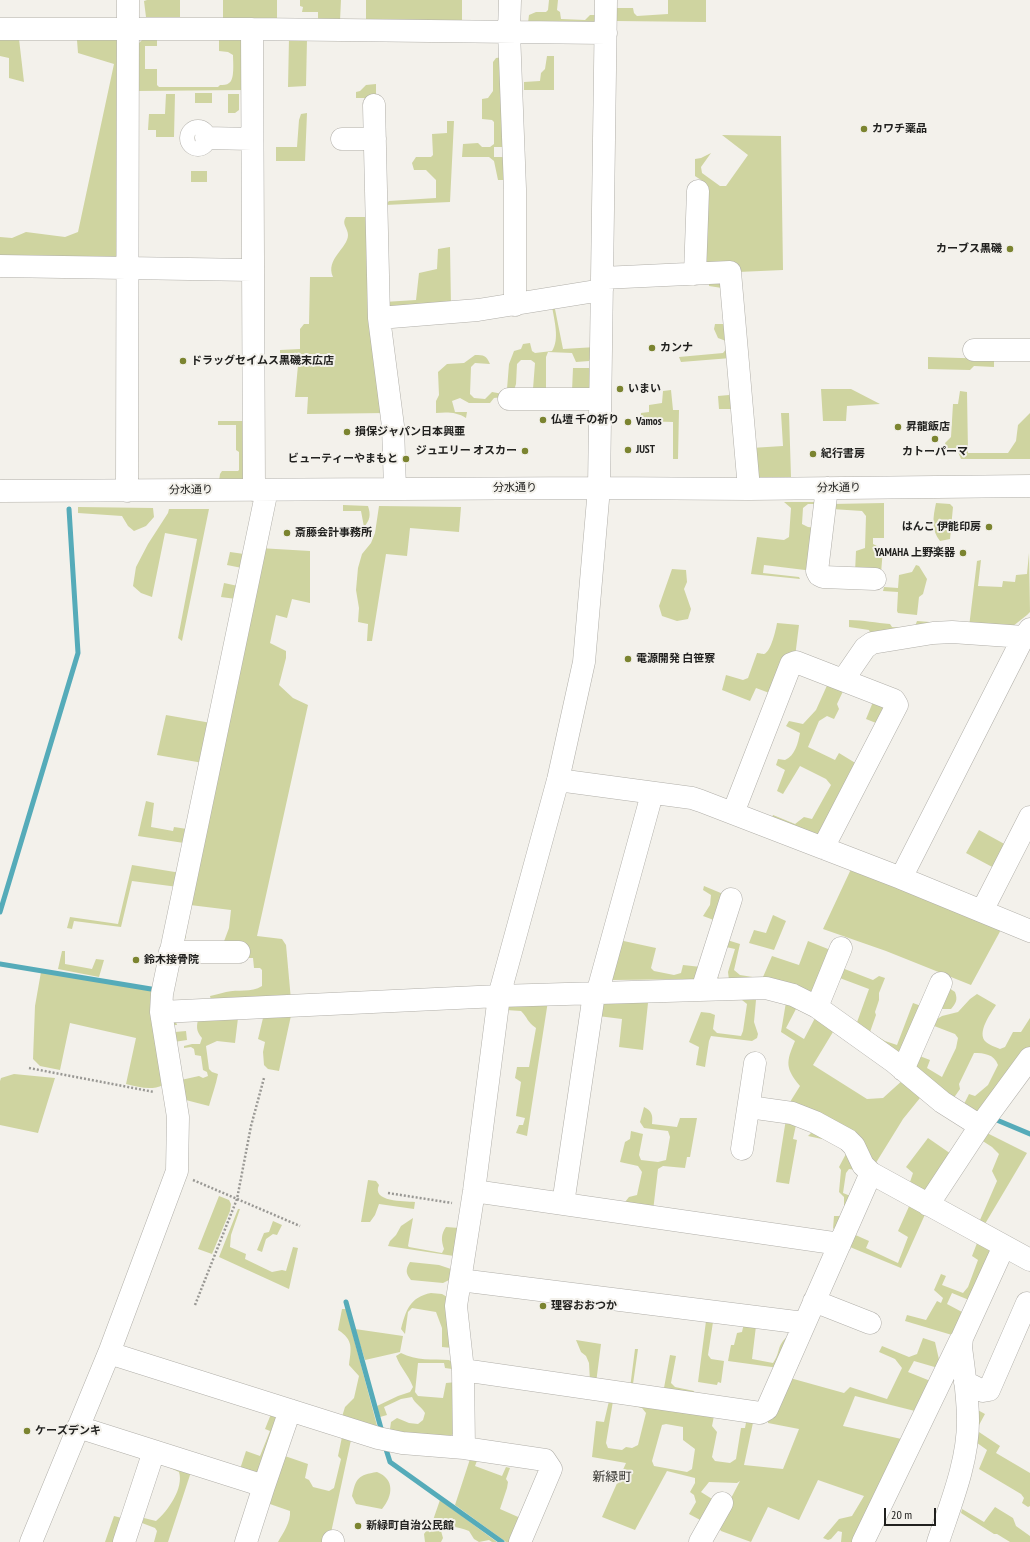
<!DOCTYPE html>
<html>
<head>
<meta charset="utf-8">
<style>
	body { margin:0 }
	#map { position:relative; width:1030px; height:1542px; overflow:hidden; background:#f3f1eb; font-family:"PT Sans Narrow",sans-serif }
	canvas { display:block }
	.scale { position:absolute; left:884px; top:1508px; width:52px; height:18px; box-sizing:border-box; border:2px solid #21211f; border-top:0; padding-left:5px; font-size:12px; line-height:14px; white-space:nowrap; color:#21211f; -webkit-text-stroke:3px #f3f1eb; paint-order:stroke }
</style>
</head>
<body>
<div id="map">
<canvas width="1030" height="1542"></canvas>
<div class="scale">20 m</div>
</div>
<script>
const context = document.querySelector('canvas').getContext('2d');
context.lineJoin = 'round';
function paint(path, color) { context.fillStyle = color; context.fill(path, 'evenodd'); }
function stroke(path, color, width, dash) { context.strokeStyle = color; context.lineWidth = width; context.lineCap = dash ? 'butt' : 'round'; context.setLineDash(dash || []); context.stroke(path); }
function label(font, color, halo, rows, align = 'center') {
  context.font = font + ' "PT Sans Narrow","Noto Sans JP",sans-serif'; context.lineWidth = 4; context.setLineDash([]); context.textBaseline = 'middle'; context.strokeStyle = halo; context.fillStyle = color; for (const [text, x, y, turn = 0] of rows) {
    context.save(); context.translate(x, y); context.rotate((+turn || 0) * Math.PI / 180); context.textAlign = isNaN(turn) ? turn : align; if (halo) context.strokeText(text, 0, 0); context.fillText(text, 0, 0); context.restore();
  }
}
paint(new Path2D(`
	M147,0H180V17H146L144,1Z
	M223,0H277V18L223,20Z
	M300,0H341L340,21L318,20V12H302L303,7L300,6Z
	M366,0H462V23L366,22Z
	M549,0H558L557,10L560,12L561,19L585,20L590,15H598V25L528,23L529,15L536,12H546L548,10Z
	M668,0H706V22L616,21V8H633L634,13L637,16L668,14Z
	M219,37H240L246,45L247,90L138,91L137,45L144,38H157V46H145V69H157V85L159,87H218L220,85C223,85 227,85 229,83C235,80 233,61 233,55L228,52L219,51Z
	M289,38L307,39L306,86L288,87Z
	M0,39H19L24,82L9,78V58L0,56Z
	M119,39L118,262H0V237L12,238L26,232L65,237L78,232L114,64L78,53L77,40Z
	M547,56H554V90H524V82L540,81L541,73L545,69Z
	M504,57L507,147H494V157H507L508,180H498L494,161L489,157H462L463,144L478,143L482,147H490L494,144V122L492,120L482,119V99L488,98L493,91V62L496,58Z
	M376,84V98H356V92L360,91L366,85Z
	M195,93H212V103H195Z
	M166,94H175L174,137H156V130H148L149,114H165Z
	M228,94H239V110L235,113H228Z
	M307,113L305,161H276V147H297L299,120L301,114Z
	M447,121H454L450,202L385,205L389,201L436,198V180L426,170H414L412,163L416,157H431L433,155L432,134L447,133Z
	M722,135L781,136L783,270L738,272L702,265L703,185L701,180L695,176V159L701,158L711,153L701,167L702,173L720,186H726L748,155Z
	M191,171H207V182H191Z
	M346,217H366L386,413L307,414L308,397H295L299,355L280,353V350L300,349V329L304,324H309L310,277H333C325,259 348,248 348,235C348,228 341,224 346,217Z
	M450,247L451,306L385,313L384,302L416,300L419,273L437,269L438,249Z
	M727,278L731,358L681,362L679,357L723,353L727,348L726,341L718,338L714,329L715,324H726L722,288L709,286V280Z
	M554,304L563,349L596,347L589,361L576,362L572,353L548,352L546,357V390L533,389L535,363L531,360H521L517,364L516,384L514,390L507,389L509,364L514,351L521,349L523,344L530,343L532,351L535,353L552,351C560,339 554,320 552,306Z
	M475,355C484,355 486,355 490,364L475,363L471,367L470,394L474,398L485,399L492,392L503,394V397L494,398L490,403H469L460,398L452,401L455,412H467L466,418C457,412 447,412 436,413V401L439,395L438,372L447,364L464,363Z
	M928,357L994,359V367L974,366L970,370L928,369Z
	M573,368H589L593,373V392L572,391Z
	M731,386L734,409H719L718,396L729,395Z
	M821,389H851L880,404L847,406L846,421H823Z
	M671,390L673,410H679L678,459H673V422L641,421V413L649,412V405L662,403L663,391Z
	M960,391L967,392L968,453H1008L1016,441L1018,425L1030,413V459H961L958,452H948L945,443L951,437L953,404H958Z
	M781,413H789L791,477H757L751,448L783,446Z
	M218,421H246L247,476L242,481H219L220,474L222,471H238L239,470V452L236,450V425H218Z
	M784,502H816L815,504H808L803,508L802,524L808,527L816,528L812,568L805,570L764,565L763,573L799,577L800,579L751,574L757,537L784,540L789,537L791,508Z
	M884,503V538H873V544L883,549L881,573L855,572L856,551L865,548L866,516L862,511L832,509V504Z
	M936,503L950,504L953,507L950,539L940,541C931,530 933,517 936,503Z
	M343,505L368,506C371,515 370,520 364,527L361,511H343Z
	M379,506L461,507L459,532L410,528L407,556L386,554L372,641H367L368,624L358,622L359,608L356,590L358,568L362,554L371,543L375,533Z
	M78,507L153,508L154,517L146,526L134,531L128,526L122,516L78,513Z
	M169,509H209L182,641L178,638L197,539L165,533L152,597L141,593L133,586L136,567L148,544L168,513Z
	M259,548L310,551V603L292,599L287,618L276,615L270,643L286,651V658L279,685L293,698L308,705L257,936L282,939L286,945L291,1000L212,1005L210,996C216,995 221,993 226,992C238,989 251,993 262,986V970L260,968H254L253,958H244V949L227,947L223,944L229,928L231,910L190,905L184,931L186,936L184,943H177L190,874L241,622L250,623V613L245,612Z
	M230,552L244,554L242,568L227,565Z
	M1029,553L1030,612L1027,615L1008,630L969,627L977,561L981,560L978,586L1002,587L1003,581L1015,582L1016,575L1027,574Z
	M916,565L919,566L927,579L923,594L919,597L917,615L898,613L897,611L898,592L883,591L884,587L898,588L899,575L912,572Z
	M672,569L686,570L687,582L684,589L691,609L688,619L677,621L662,616L659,606Z
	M224,583L238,586L236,599L221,597Z
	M849,620C864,620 876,623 890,624L892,627L914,629L917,621L942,623V628L871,635L869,630L849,627Z
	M777,623L799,625L795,657L772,694L756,688L750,701L722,690L726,675L743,680L748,678L757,653C758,653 763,654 764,654C771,652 776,629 777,623Z
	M829,681L845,687L837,704L839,709L834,719L827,716L819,721L808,747L835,760L839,753L857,764L821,836L770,822L773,815L795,824L804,817L812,819L831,785L826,779L800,766L783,794L777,791L785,770L776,765L778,759L785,760C795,756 798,743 800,733L786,726L789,721L803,724L816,710Z
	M875,697L886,702L881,725L866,719Z
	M166,715L211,723L203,763L157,755Z
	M146,801L154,803L151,827L173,831L174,827L187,829L184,843L138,836Z
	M979,830L1008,846L996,869L966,853Z
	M132,865L181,873L178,887L132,881L121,927L74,921L72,929L67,928L70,917L118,924Z
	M852,867L1003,926L971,985L886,951L823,929Z
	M704,886L728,896L719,922L703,916L710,905L711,895L703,890Z
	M773,915L786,921L774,950L749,943L754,930L766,933Z
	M724,939L740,944L734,970L740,975L759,978L757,980H729L728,972L735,949L726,947L716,971L719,979H715L713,974Z
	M619,940L656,948L651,968L654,971L674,975L681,973L683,965L701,967L696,979L612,980L610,974Z
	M808,941L833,951L814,997L763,977L772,956L799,965Z
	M62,951H65V964L92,969L96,959L104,960L99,977L58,969Z
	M842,968L873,980L879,976L885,978L879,993V1000L875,1012L876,1015L870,1032L885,1041L897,1045L913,1003L924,1007L899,1056L856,1025L869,989L837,977Z
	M41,972L154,991L163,1085C151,1091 139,1087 126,1084L136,1038L70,1023L60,1070L40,1066L33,1059L35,1006Z
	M949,988L955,992C958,1000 956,1003 951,1009H943L936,1006Z
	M977,994L996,1005C991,1013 976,1033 986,1042C989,1045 996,1047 1000,1049L1005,1047L1013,1032H1021L1030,1018V1051L982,1117L963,1106L969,1094L975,1096L988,1085L998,1065C994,1054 984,1053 974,1053L959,1084L960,1089L953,1099L914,1067L917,1055L930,1060L927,1068L942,1077L956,1048L958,1038L955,1034L929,1024L942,1016L958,1012L970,999Z
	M742,995L756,1000L754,1022L758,1034L757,1038L752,1041L711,1036L709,1041L705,1067L696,1065L699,1047L689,1042L701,1012L710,1013L715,1015L713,1029L717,1033L741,1036L743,1031L747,1004L742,1000L722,998Z
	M644,999L648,1003L643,1050L619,1047L622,1019L598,1016L603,1001Z
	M548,1001L527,1136L516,1133L519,1125H523L525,1118L516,1116L521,1082L515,1078L517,1067H529L536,1028C527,1022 528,1018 521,1011L506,1010L507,1004Z
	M786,1002L836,1027L813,1065L867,1099L883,1098L904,1079L924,1093L903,1119L874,1166L790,1102L800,1086C785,1068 786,1062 795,1041L781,1032ZM796,1009L815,1018L804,1039L786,1028Z
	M292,1011L279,1071L268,1069L264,1065L263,1052L265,1042L258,1039L263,1018L268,1012Z
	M199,1017L238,1018L235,1043L217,1041L206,1046L209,1069L212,1072L218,1074C216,1085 212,1095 209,1106L178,1098L169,1018L175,1019L177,1025H173L175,1032L186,1031L187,1040L174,1042L181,1080L199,1076L203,1078L208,1076L207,1072L203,1070L201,1056L195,1055L194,1049L191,1047L184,1048V1046L192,1044H200L202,1038C196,1031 196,1026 199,1017Z
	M14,1074L55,1078L38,1133L0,1125V1081L1,1078Z
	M644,1107C652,1111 653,1115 652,1124L677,1127L680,1118H697L690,1157H687L685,1168L663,1166L658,1169L653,1211L625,1202L629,1197L637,1195L642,1172L638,1166L620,1162L625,1142L630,1139L631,1131L643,1134L639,1155L641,1160L658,1162L666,1160L670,1137L668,1131L644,1128L640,1122Z
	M786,1119L796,1125L793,1139L797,1140L789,1184L776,1182Z
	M983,1131L1027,1153L982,1229L980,1220L997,1181L992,1171L999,1154L992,1147L978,1138Z
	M822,1132C845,1139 851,1148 857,1170L849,1169L846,1173L843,1193L853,1197L843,1220L833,1229L834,1216H840L844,1209V1197L839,1192L841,1170L839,1167L848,1150L829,1139H822L808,1136L811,1133Z
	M928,1138L954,1156L930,1189L924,1191L910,1182L913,1173L906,1167Z
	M368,1180L376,1181L379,1185C371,1202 404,1201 415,1202L414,1209L379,1204L375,1215L370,1222H361Z
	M219,1196L229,1200L231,1204L230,1211L212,1254L198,1249Z
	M911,1202L927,1210L901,1268L845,1245L851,1233L869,1241L866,1248L898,1263L908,1237L898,1231Z
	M238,1209H240L231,1235L230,1247L246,1254L245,1259L272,1272L282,1270L286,1271L293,1247L298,1248L289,1289L219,1257Z
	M413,1218L408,1246L409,1247L442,1253L444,1249C441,1240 441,1234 446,1227L459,1228L454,1256L388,1246L390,1241L396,1235L401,1226Z
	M273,1221L282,1225L277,1235L273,1234L266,1239L262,1252L257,1250L264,1233L269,1232Z
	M979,1238L988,1244L991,1252L969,1300L952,1293L947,1304L962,1312L952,1335L905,1321L907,1315L926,1320L937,1301L941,1303L943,1298L934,1290L941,1274L946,1276L942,1285L963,1293L968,1287L978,1260L972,1256Z
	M410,1262L439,1265L451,1269L449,1280L443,1283L411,1280C406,1274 405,1270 410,1262Z
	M431,1293L442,1294L449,1298L452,1348L442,1347V1328L436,1312L412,1308L408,1312L405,1334L401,1329C406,1310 410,1297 431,1293Z
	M342,1309H346L379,1433L341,1420L345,1407L354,1398L359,1376L349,1365C351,1349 354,1340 338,1330Z
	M706,1321L713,1322L708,1355L711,1359L724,1361L721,1383L718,1382L717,1385L698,1382Z
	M744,1323L756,1326L752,1359L773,1363C781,1352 776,1346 788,1336L779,1368L728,1361L731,1345H734L737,1333L742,1332Z
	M355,1329L403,1336L400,1352L365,1360Z
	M923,1338L935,1342L940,1364L938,1368L914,1361L908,1372L933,1382L919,1412L855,1396L843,1426L906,1440L856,1542H841L842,1532L838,1531L831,1539L828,1540L823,1538L839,1519L852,1516L864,1496L818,1480L799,1520L768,1507L751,1542L721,1531L717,1525L740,1481L737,1483L709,1482L701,1492L717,1502L704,1522L689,1514L696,1502L694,1495L690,1492L695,1483V1478L667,1471L635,1530L602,1517L626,1463L592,1457L596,1421L604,1422L609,1401H613L606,1443L608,1448L622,1450L626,1447L632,1448L638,1445L646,1413L642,1408L634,1406L635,1400L715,1411L712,1426L717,1432L712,1457L715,1461L730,1463L736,1459L741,1428H745L747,1417L754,1418L744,1465L783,1469L799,1429L768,1423V1416L790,1378L844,1393L850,1387L887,1399L902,1368L895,1359L879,1352L882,1346L909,1357L917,1354ZM666,1424L683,1427V1440L695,1449L692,1469L687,1472L654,1466L652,1461L662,1425Z
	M576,1340L601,1344L596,1383L590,1382L589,1363L586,1356L581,1352Z
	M635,1349H638L633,1384L664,1388L670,1355L676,1356L671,1383L675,1387L694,1391L693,1398L630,1388Z
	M401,1353C416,1361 433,1359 449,1360L453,1363L452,1369L445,1368L444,1363H418L415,1392L418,1396L443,1398L446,1383L457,1382L458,1430L447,1439L384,1430L390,1429L391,1422L397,1418L409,1423L418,1424L423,1420L425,1413C421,1406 415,1404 412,1397L401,1399L384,1407L387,1415L380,1417L377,1406L398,1396L410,1392L413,1387C408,1374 401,1369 396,1356Z
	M974,1408L985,1414L979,1425V1432L1000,1446L996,1453L1030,1473V1506L1028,1507L1022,1503L1024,1498L1021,1494L979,1469L987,1450L973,1440Z
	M271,1414L279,1419L261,1474L239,1472L246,1451L260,1456L270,1431L265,1429Z
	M342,1437L351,1440L329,1542H278C283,1533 291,1522 290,1511L267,1503L282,1455L308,1464L305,1478L309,1480L313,1487L329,1491L334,1488L341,1459L338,1456Z
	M471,1456L478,1458L475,1466L502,1476L506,1467L510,1468L506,1479L508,1482L507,1488L500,1509L525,1520L515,1542H506L455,1505Z
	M171,1465L191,1472L168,1542H154L157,1531L155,1528L142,1523L144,1518L156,1521C168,1511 184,1488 179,1472L170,1468Z
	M377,1472C395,1479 393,1496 382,1509L356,1504L352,1496C356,1478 358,1475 377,1472Z
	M440,1500L497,1542H492L489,1540L479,1542L474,1539L469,1531C460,1528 449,1524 441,1531L443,1538L441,1542H425L424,1534L432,1523Z
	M995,1507L1013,1518L1016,1526L1030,1536V1542H1010L997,1534H994L961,1513L962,1509L984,1522Z
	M114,1516L126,1519L118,1542H105Z`), '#cfd4a0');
stroke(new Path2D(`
	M0,912L78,653L69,509
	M0,964L157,990
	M992,1118L1030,1134
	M346,1302L382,1432
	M385,1446L390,1462L502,1542`), '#55abb9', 5);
const minor = new Path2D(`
	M510,0L509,32L515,189V305
	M0,29H252L606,33
	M252,29L254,490
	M374,105L379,318L393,426L395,489
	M191 138a7 7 0 1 1 14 0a7 7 0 1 1-14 0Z
	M206,138L252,139
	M342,139H375
	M0,266L252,270
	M695,274L698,191
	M602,278L730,272L749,489
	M379,318L478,310L602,290
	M974,350H1030
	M509,399H600
	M827,488L817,571L819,575L823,577L875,579
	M0,491L599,488L749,489L1030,486
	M127,491L128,0
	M843,680L865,648L872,643L933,633L952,632L1024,637
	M558,780L692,798L701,801L901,878L1030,931
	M733,813L791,664L796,662L894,700L897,705L823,848
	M901,878L1022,640L1030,629
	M982,911L1030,817
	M170,952H239
	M702,990L731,899
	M597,994L652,794
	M817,1007L841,948
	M161,1012L499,996L766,988L793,995L817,1007L894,1062L942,1102L980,1126
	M903,1070L941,983
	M749,1107L792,1113L815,1122L848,1140L854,1146L863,1165L871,1173
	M742,1149L755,1063
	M474,1191L840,1244
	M563,1204L594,994
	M928,1205L980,1126L1030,1058
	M460,1280L804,1323
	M814,1301L870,1323
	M109,1353L378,1438L402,1443L464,1448L545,1460L551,1469L520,1542
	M463,1370L760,1413L767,1409L871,1173L1030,1260
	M965,1382L983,1391L989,1390L1027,1303
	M78,1427L264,1486L246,1542
	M464,1448L463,1370L456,1306L474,1191L499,996L558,780L584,662L599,488L606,0
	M264,1486L290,1410
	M31,1542L109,1353L177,1171L178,1117L161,1012L162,994L267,490
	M124,1542L154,1451
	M333,1542V1541
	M700,1542L722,1503
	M863,1542L960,1341
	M938,1542C951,1503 968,1462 968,1421C968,1396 964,1371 961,1347L962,1338L1004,1246`);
stroke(minor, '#b1afa9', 23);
stroke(new Path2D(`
	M29,1068L154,1092
	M193,1180L300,1226
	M388,1193L452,1203
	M195,1305L237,1199L251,1126L264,1078`), '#999894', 2.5, [2, 2]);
stroke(minor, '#fff', 22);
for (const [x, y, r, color] of [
	[864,129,4,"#7b8430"],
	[1010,249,4,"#7b8430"],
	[652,348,4,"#7b8430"],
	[183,361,4,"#7b8430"],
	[620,389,4,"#7b8430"],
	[543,420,4,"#7b8430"],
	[628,422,4,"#7b8430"],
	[898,427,4,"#7b8430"],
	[347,432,4,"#7b8430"],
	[935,439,4,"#7b8430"],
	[628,450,4,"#7b8430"],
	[525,451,4,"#7b8430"],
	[813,454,4,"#7b8430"],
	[406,459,4,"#7b8430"],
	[989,527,4,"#7b8430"],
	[287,533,4,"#7b8430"],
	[963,553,4,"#7b8430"],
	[628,659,4,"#7b8430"],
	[136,960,4,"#7b8430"],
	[543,1306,4,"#7b8430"],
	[27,1431,4,"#7b8430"],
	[358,1526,4,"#7b8430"]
]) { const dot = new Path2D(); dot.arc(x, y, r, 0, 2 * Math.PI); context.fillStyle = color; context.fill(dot); stroke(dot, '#f3f1eb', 1.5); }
label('bold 11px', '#21211f', '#f3f1eb', [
	["カワチ薬品",872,129],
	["カーブス黒磯",1002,249,"right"],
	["カンナ",660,348],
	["ドラッグセイムス黒磯末広店",191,361],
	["いまい",628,389],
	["仏壇 千の祈り",551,420],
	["Vamos",636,422],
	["昇龍飯店",906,427],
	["損保ジャパン日本興亜",355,432],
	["JUST",636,450],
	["ジュエリー オスカー",517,451,"right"],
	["カトーパーマ",935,452,"center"],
	["紀行書房",821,454],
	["ビューティーやまもと",398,459,"right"],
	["はんこ 伊能印房",981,527,"right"],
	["斎藤会計事務所",295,533],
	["YAMAHA 上野楽器",955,553,"right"],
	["電源開発 白笹寮",636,659],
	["鈴木接骨院",144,960],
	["理容おおつか",551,1306],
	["ケーズデンキ",35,1431],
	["新緑町自治公民館",366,1526]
], 'left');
label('11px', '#21211f', '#f3f1eb', [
	["分水通り",515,488],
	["分水通り",839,488,-1],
	["分水通り",191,490,-1]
]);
label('13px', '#34332e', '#f3f1eb', [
	["新緑町",612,1477]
]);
</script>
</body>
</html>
